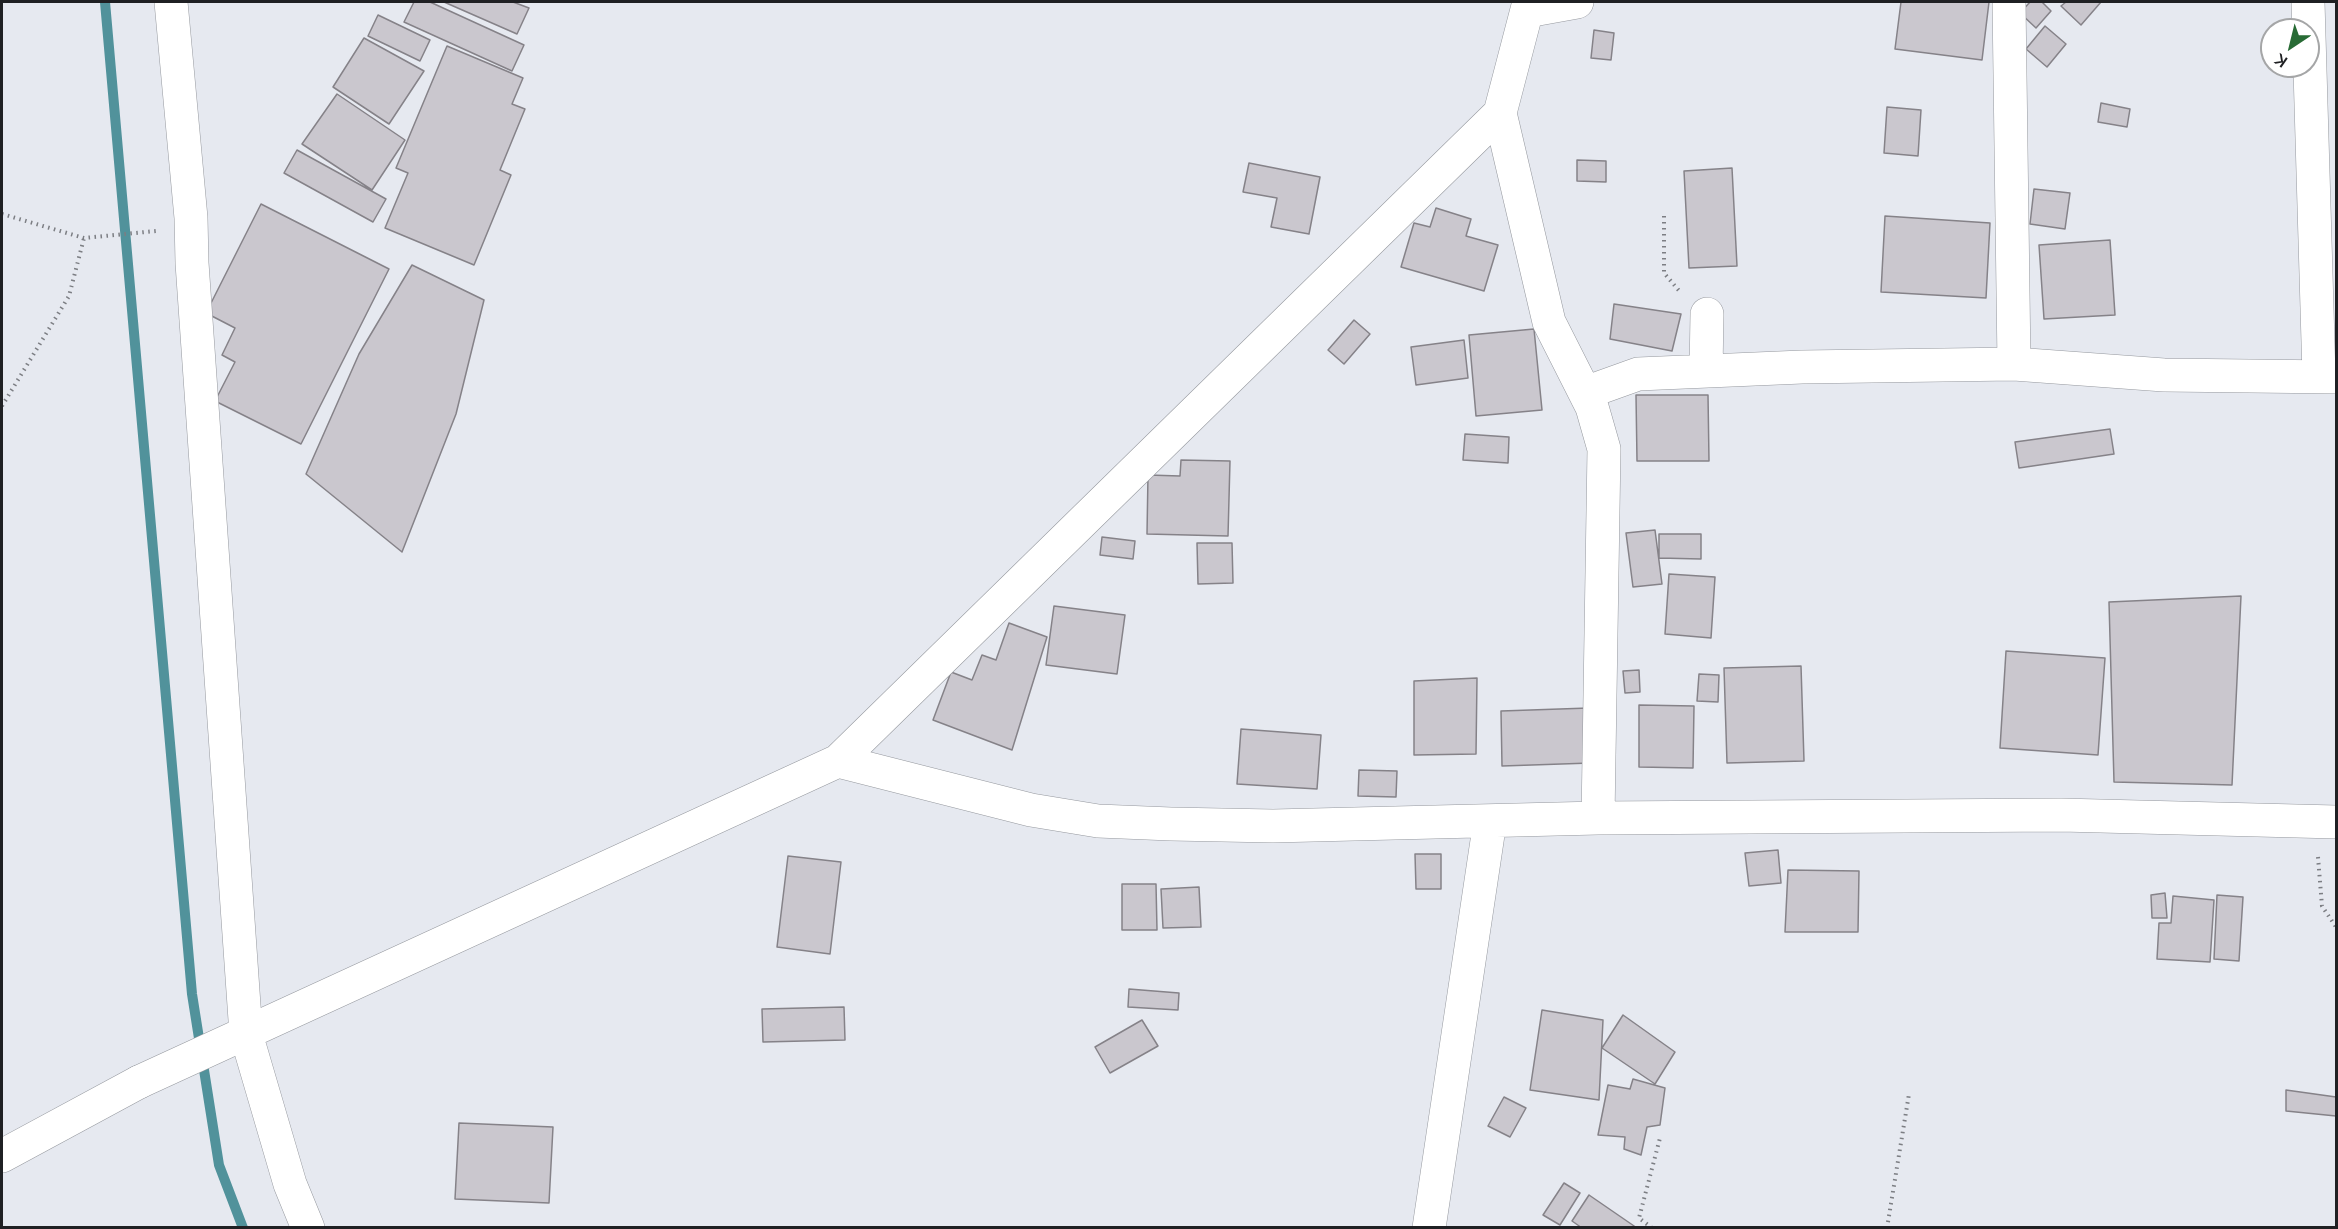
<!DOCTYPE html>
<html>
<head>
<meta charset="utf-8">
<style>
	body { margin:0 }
	#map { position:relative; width:2338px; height:1229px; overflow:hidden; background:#e6e9f0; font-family:Mulish,sans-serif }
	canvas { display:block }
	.frame { position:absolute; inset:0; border:3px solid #1f2023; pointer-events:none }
	.north { position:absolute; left:2260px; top:18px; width:60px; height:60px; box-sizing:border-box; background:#fff; border:2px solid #a5a6a7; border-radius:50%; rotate:215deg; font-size:16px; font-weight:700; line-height:24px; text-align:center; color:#1f2023 }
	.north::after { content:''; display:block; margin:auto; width:21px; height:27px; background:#286b35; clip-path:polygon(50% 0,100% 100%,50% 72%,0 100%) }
</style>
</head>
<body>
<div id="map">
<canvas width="2338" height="1229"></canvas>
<div class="frame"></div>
<div class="north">K</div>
</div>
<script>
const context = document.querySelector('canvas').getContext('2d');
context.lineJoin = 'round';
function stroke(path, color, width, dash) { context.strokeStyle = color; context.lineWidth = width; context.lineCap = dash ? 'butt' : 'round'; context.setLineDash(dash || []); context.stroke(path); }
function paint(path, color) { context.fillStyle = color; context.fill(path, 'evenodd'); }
stroke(new Path2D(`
	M105,2L192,994L219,1165L243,1228`), '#51929b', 10);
const building = new Path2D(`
	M414,2H430L524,45L512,71L404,22Z
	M444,2H513L529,8L517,34Z
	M1901,2H1989L1982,60L1895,49Z
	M2030,2H2042L2051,11L2036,28L2020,13Z
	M2066,2H2101L2081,25L2061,6Z
	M378,15L430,40L420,61L368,36Z
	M2045,26L2066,44L2047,67L2026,49Z
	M1594,30L1614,33L1611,60L1591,58Z
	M364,38L424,71L389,124L333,87Z
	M447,46L523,78L512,104L525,109L500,170L511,175L474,265L385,228L408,173L396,168Z
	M337,94L405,140L372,190L302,144Z
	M2101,103L2130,109L2127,127L2098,122Z
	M1887,107L1921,110L1918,156L1884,153Z
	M297,150L386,199L373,222L284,173Z
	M1577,160L1606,161V182L1577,181Z
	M1249,163L1320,177L1309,234L1271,227L1277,198L1243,192Z
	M1732,168L1737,266L1689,268L1684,171Z
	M2034,189L2070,193L2065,229L2030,224Z
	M261,204L389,269L301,444L215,401L235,362L222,355L235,328L206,313Z
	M1436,208L1471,219L1466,236L1498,245L1484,291L1401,267L1414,223L1430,227Z
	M1885,216L1990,223L1986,298L1881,292Z
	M2110,240L2115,315L2044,319L2039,245Z
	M412,265L484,300L456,414L402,552L306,474L359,354Z
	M1614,304L1681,314L1672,351L1610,339Z
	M1354,320L1370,334L1344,364L1328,350Z
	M1534,329L1542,410L1476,416L1469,335Z
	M1464,340L1468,378L1416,385L1411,347Z
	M1636,395H1708L1709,461H1637Z
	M2110,429L2114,454L2019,468L2015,442Z
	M1465,434L1509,437L1508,463L1463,460Z
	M1181,460L1230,461L1228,536L1147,534L1148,475L1180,476Z
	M1655,530L1662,584L1633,587L1626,533Z
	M1659,534H1701V559L1659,558Z
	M1102,537L1135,541L1133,559L1100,555Z
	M1197,543H1232L1233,583L1198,584Z
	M1669,574L1715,577L1711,638L1665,634Z
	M2241,596L2232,785L2114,782L2109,602Z
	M1054,606L1125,615L1117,674L1046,665Z
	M1009,623L1047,637L1012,750L933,720L951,672L972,680L982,655L996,660Z
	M2006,651L2105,658L2098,755L2000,748Z
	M1801,666L1804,761L1727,763L1724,668Z
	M1639,670L1640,692L1625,693L1623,671Z
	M1699,674L1719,675L1718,702L1697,701Z
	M1477,678L1476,754L1414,755V681Z
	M1639,705L1694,706L1693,768L1639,767Z
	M1589,708L1591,763L1502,766L1501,711Z
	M1241,729L1321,735L1317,789L1237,784Z
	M1359,770L1397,771L1396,797L1358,796Z
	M1778,850L1781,883L1749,886L1745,853Z
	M1415,854H1441V889H1416Z
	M788,856L841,862L830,954L777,947Z
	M1788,870L1859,871L1858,932H1785Z
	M1122,884H1156L1157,930H1122Z
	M1199,887L1201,927L1163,928L1161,889Z
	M2165,893L2167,918H2152L2151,895Z
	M2217,895L2243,897L2239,961L2214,959Z
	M2173,896L2214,900L2210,962L2157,959L2159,923H2171Z
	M1129,989L1179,993L1178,1010L1128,1007Z
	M844,1007L845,1040L763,1042L762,1009Z
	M1542,1010L1603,1020L1599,1100L1530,1090Z
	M1623,1015L1675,1052L1655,1084L1602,1048Z
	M1142,1020L1158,1046L1110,1073L1095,1047Z
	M1633,1079L1665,1088L1660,1125L1647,1127L1641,1155L1624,1149L1625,1137L1598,1135L1608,1085L1630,1089Z
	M2286,1090L2336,1097V1116L2286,1111Z
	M1504,1097L1526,1108L1510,1137L1488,1126Z
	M459,1123L553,1127L549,1203L455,1199Z
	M1564,1183L1580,1193L1560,1225L1543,1215Z
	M1589,1195L1637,1228H1582L1572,1221Z`);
paint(building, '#cac7ce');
stroke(building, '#858288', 1.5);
const minor = new Path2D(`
	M171,2L191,218L192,263L246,1034L290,1184L308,1228
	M2009,2L2014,364
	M2308,2L2319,376
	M1527,11L1577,2
	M1500,113L1549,322L1592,407L1604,449L1598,818
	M1706,371L1707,314
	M1585,393L1638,374L1802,367L2014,364L2164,375L2336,377
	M838,761L1500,113L1529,2
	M139,1082L838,761L1031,810L1098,821L1171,824L1273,826L1598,818L2061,815L2336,822
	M1429,1228L1490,821`);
const tertiary = new Path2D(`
	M2,1156L139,1082`);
stroke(minor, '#95989e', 34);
stroke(tertiary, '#95989e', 34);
stroke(new Path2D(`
	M2,214L84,238L156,231
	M1664,216V273L1681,293
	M2,406L69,296L84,238
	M2318,857L2322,906L2336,927
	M1652,1228L1639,1218L1660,1138
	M1887,1228L1909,1094`), '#7c7e83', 4, [1.5, 4.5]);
stroke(minor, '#fff', 33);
stroke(tertiary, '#fff', 33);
</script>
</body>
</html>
